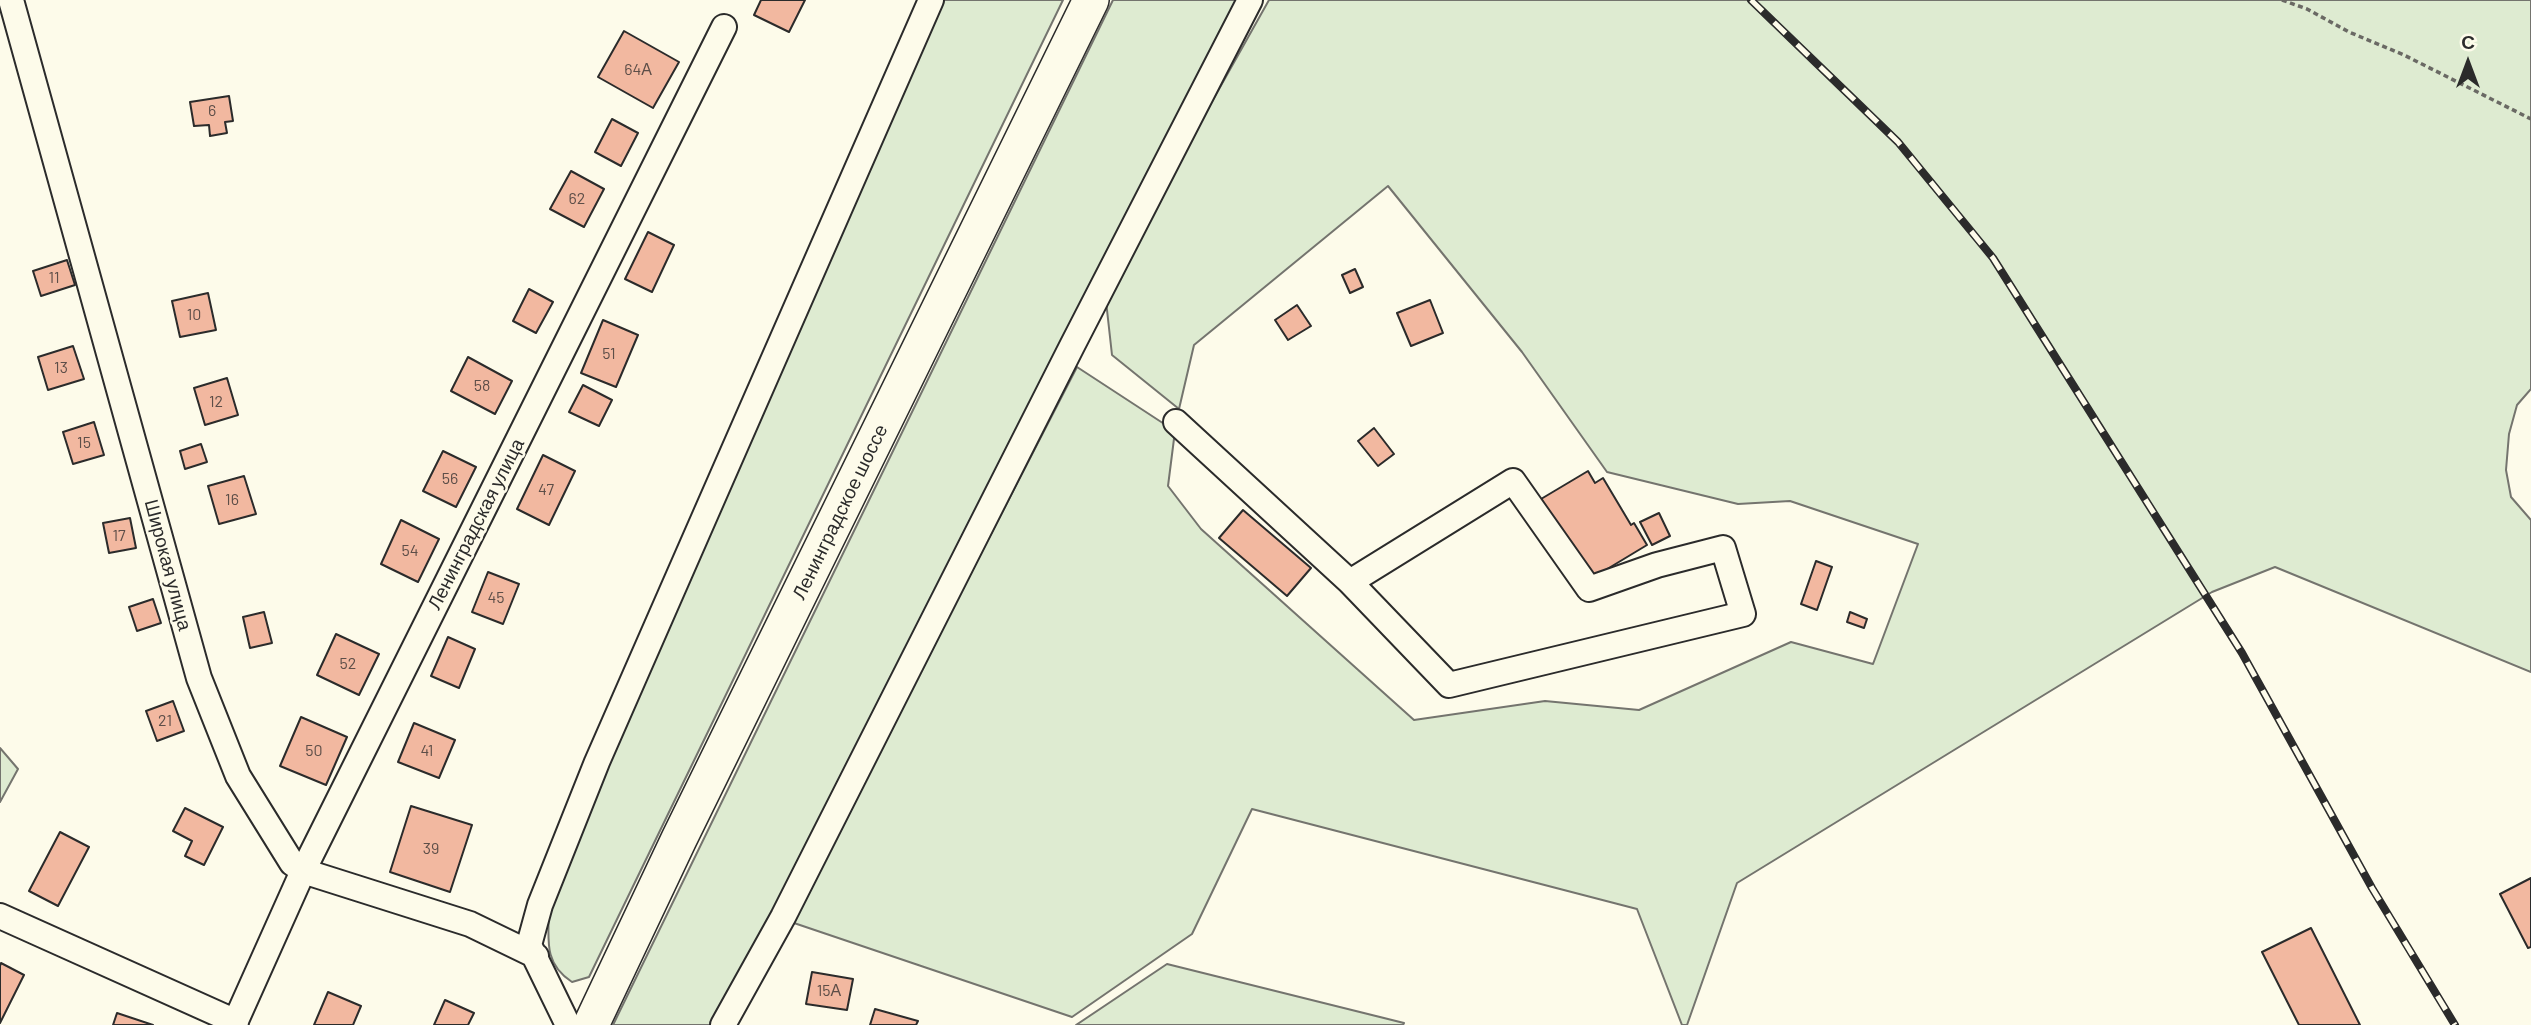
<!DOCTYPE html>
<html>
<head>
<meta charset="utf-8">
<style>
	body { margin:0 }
	#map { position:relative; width:2531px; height:1025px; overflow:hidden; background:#fdfbea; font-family:Barlow,sans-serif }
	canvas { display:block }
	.north { position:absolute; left:2433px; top:28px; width:70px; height:70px; -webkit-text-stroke:5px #fdfbea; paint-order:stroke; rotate:0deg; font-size:19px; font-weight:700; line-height:28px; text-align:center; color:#2b2b2b }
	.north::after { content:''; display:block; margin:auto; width:24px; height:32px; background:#2b2b2b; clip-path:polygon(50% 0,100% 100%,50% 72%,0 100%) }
</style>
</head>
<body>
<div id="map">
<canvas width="2531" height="1025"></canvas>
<div class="north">С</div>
</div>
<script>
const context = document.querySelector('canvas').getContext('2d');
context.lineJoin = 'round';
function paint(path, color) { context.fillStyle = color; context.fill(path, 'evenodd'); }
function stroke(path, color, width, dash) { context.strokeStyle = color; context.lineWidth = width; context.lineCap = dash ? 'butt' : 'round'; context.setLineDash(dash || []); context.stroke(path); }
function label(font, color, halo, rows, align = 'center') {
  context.font = font + ' Barlow,sans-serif'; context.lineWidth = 5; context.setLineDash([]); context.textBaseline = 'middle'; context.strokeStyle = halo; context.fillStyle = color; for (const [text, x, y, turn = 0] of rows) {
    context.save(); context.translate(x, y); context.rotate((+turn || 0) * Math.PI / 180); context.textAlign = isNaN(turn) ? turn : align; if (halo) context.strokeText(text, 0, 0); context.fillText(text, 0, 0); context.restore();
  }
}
const green = new Path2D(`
	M944,0H1063L589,977L572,982C542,963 549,937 549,905L733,463Z
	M1113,0H1236L715,1025H613Z
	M1269,0H2531V389L2517,405L2509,434L2506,470L2511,497L2531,520V672L2275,567L2212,592L1737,883L1687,1025H1682L1637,909L1252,809L1192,934L1072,1017L791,922L1077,367L1175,431L1168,486L1201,529L1414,720L1545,701L1639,710L1791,642L1873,664L1918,544L1790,501L1738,504L1607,472L1522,352L1388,186L1194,345L1179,409L1112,355L1105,292Z
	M0,748L18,769L0,802Z
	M1167,964L1404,1023L1403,1025H1076Z`);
paint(green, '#deebd1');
stroke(green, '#74746e', 2);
const building = new Path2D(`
	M761,0H805L789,32L754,15Z
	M624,31L679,62L653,108L598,77Z
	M229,96L233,121L225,122L227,133L210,136L209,125L194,126L190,102Z
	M612,119L638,133L621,166L595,152Z
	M571,171L604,189L584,227L550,209Z
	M648,232L674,245L652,292L625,279Z
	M67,260L75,285L41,296L33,271Z
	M1355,269L1363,287L1350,293L1342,275Z
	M529,289L553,302L536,333L513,321Z
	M208,293L216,330L180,337L172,301Z
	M1430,300L1443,333L1411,346L1397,313Z
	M1297,305L1311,326L1288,340L1275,320Z
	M603,320L638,335L616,387L581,373Z
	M73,346L84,379L48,390L38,357Z
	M468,357L512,381L495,414L451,391Z
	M227,378L238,415L205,425L194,388Z
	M583,385L612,400L599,426L569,412Z
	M94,422L104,455L73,464L63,432Z
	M1374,428L1394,454L1378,466L1358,441Z
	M201,444L207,462L185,469L180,451Z
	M443,451L476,467L456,507L423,491Z
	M543,455L575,471L549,525L517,509Z
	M1588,471L1595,483L1603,478L1631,525L1634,523L1647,545L1589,580L1541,499Z
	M244,476L256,514L219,524L208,486Z
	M1243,510L1311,568L1287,596L1219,538Z
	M1659,513L1670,536L1652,545L1640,522Z
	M130,518L136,548L109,553L103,523Z
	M401,520L439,539L418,582L381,564Z
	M1816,561L1832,567L1817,610L1801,604Z
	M488,572L519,584L503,624L472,612Z
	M153,599L161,623L137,631L129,607Z
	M264,612L272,643L250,648L243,617Z
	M1850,612L1867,619L1864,628L1847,622Z
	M336,634L379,654L359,695L317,675Z
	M448,637L475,649L459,688L431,676Z
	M173,701L184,731L157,741L146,711Z
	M301,717L347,737L326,785L280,766Z
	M414,723L455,740L439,778L398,762Z
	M411,806L472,825L450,892L390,872Z
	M185,808L223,827L204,865L185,856L192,841L173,831Z
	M60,832L89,847L58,906L29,891Z
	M2531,878V947L2528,948L2500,894Z
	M2311,928L2360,1025H2299L2262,952Z
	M1,963L24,975L0,1023V966Z
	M812,972L853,979L847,1010L806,1004Z
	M328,992L361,1006L353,1025H314Z
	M445,1000L474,1013L468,1025H434Z
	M875,1009L918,1021L916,1025H870Z
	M117,1013L153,1025H113Z`);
paint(building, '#f2b8a0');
stroke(building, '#2b2b2b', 2);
const minor = new Path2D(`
	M11,0L199,678L238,776L292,863L303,871L470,924L536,956
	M1176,422L1350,582L1449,685L1743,614L1723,548L1657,565L1589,589L1513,481L1350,582
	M0,916L236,1022
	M234,1025L303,871L724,27
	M568,1025L529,945L540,905L597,762L931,0
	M723,1025L783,917L1072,346L1250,0`);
const highway = new Path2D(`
	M591,1025L679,839L1091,0`);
stroke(minor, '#2b2b2b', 28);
stroke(highway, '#2b2b2b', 38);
stroke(new Path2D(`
	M2282,0L2307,9L2349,32L2404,55L2531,119`), '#6a6964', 3.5, [5, 3.5]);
stroke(minor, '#fdfbea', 24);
stroke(highway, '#fdfbea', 35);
const rail = new Path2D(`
	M1751,0L1898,142L1993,258L2242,653L2372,888L2455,1025`);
stroke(rail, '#2b2b2b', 8);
stroke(rail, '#fdfbea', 5, [16]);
label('16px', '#5d4e48', null, [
	["64А",638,70],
	["6",212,111],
	["62",577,199],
	["11",54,278],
	["10",194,315],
	["51",609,354],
	["13",61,368],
	["58",482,386],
	["12",216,402],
	["15",84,443],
	["56",450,479],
	["47",546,490],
	["16",232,500],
	["17",119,536],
	["54",410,551],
	["45",496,598],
	["52",348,664],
	["21",165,721],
	["50",314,751],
	["41",427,751],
	["39",431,849],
	["15А",829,991]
]);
label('19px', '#2b2b2b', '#fdfbea', [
	["Ленинградское шоссе",840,512,-64],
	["Ленинградская улица",476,524,-63],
	["Широкая улица",168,565,75]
]);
</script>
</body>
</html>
